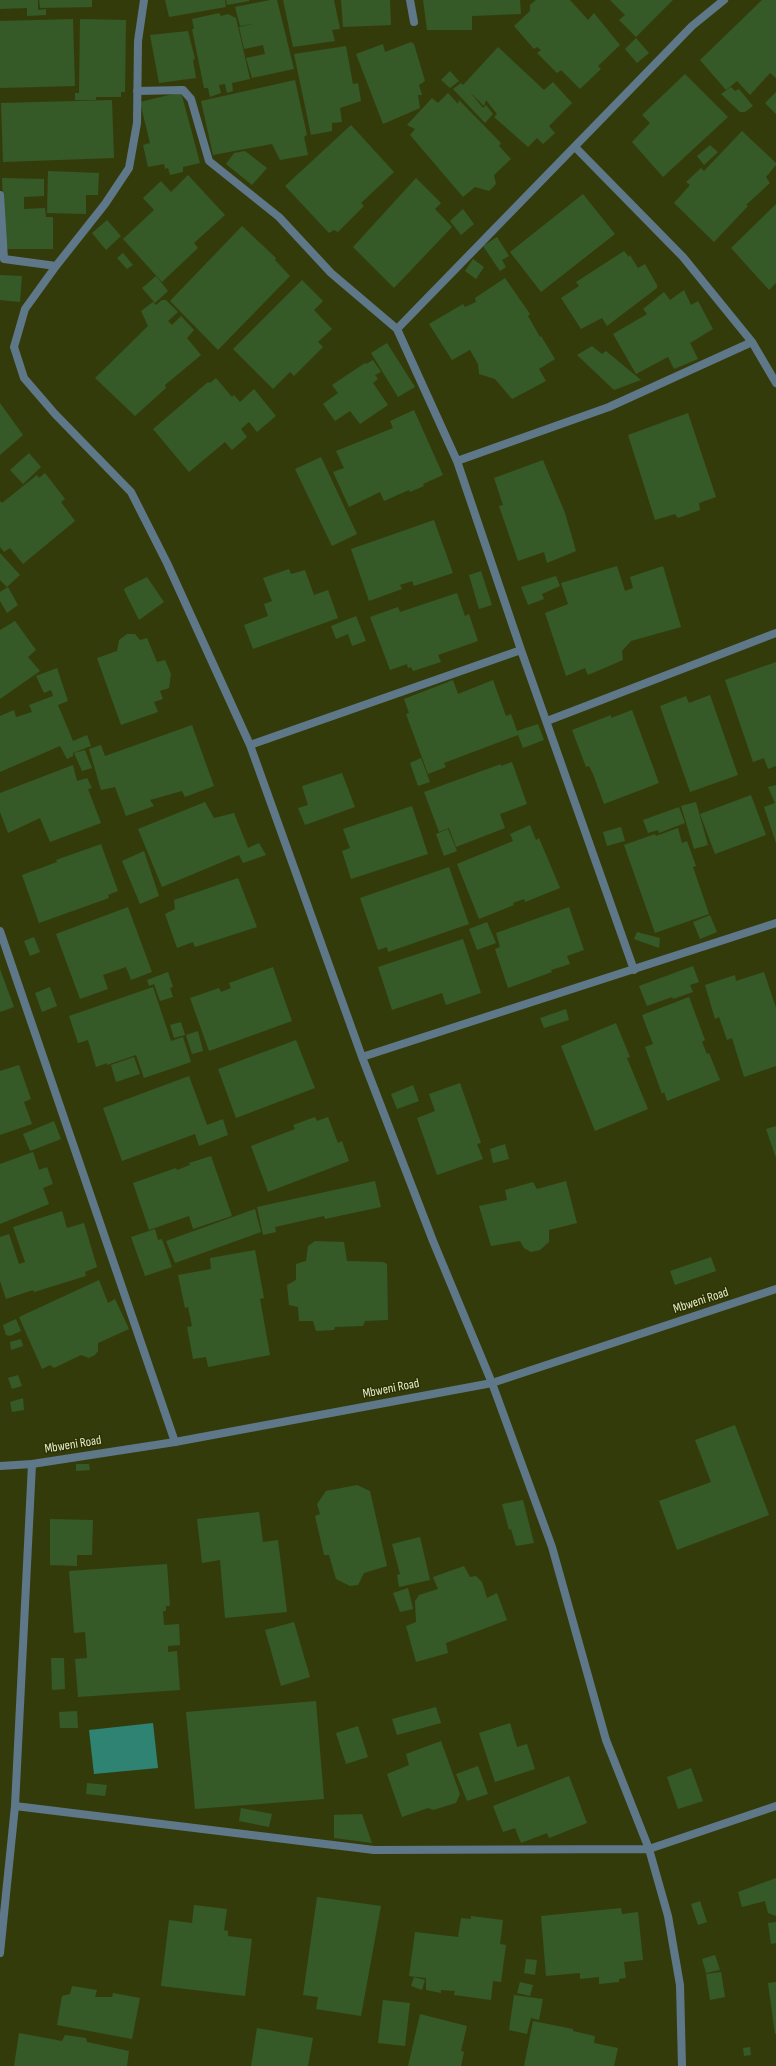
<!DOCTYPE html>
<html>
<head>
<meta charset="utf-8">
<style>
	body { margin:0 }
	canvas { display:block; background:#343b0a }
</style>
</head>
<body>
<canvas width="776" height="2066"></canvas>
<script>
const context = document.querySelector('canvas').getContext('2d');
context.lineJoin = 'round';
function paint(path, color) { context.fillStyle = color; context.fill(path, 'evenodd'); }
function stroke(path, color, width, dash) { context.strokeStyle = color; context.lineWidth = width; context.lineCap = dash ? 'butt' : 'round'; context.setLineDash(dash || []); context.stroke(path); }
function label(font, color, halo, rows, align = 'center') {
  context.font = font + ' "Sofia Sans Condensed",sans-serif'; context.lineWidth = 3; context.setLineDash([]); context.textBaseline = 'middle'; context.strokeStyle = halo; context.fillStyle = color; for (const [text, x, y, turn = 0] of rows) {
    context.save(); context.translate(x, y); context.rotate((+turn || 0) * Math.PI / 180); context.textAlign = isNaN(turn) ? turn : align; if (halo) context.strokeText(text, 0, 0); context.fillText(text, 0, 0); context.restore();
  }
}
paint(new Path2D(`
	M153,1723L158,1768L94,1774L89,1730Z`), '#2e8372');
paint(new Path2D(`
	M0,0H38V10L46,9V15L27,16V8L0,9Z
	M39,0H92V7L40,8Z
	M165,0H225L226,7L169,17Z
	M226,0H249V1L227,5Z
	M270,0H277L294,69L252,78L246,58L265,54L263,45L244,49L239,27L253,24L240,26L235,7Z
	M283,0H334L340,29L332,30L335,41L293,47Z
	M341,0H390L391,25L343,27Z
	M423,0H520L521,14L472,16V30H427Z
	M536,0H570L588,20L594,13L620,45L598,66L601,69L580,89L561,70L557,73L537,53L541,50L537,47L534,49L514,26L530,11V5Z
	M610,0H673L636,37L619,20L625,15Z
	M762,0H776V78L770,73L750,95L737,81L726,90L700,60Z
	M219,13L221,16L228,14L236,18L250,79L232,83L233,91L227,93L225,84L219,85L221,93L210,97L208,88H204L192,29H194L192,19Z
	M73,19L75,86L0,88V21Z
	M80,19L126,20L125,92H121V97H96V100H75V93H79Z
	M188,31L195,59L193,60L196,78L159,83L150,35Z
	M636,38L649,53L637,63L625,49Z
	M411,42L414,44L425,81L419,85L422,95H418L420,108L383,124L356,54L383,44L385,52Z
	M346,46L353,84L358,83L361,101L340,108L342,122L332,123V131L311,135L294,54Z
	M498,47L544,90L553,82L572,103L549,126L555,133L543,144L537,138L528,147L494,117L497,114L486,100L484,106L470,92L483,108L486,105L493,114L485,123L453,89L461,83L463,85Z
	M450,71L459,81L450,88L441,80Z
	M685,74L728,117L663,177L632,142L650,123L642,115Z
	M295,80L307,135L304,137L308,155L280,160L272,144L213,155L201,101Z
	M731,87L735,91L739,89L753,106L745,112H740L721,94Z
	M181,92L200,163L183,167V172L170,175L168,168L165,169L164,164L148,167L143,145L150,143L140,102Z
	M776,92V114L765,103Z
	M448,93L458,104L459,100L501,143L499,146L511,159L494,175L496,184L489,191L475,187L463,197L410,135L415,129L407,125L432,98L438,103Z
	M112,100L114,158L3,162L1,103Z
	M351,125L394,172L361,203L364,206L338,232L334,230L329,233L285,186Z
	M742,131L776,163V165L766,177L770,183L746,205L748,206L714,242L674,203L690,185L686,182L701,168L704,171Z
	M710,145L718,152L704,165L697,156Z
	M245,151L267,168L252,185L226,164L234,153Z
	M48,171L99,173L98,195H86V214L47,213Z
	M188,175L225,215L194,243L198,248L162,282L123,239L154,210L143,198L161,181L171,192Z
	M2,178L44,179V196L24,197V209L45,208L46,217H53V249H5Z
	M416,178L441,203L435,209L452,227L394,288L353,247Z
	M583,194L615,234L541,292L510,252Z
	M776,204V283L769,290L731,248Z
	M463,209L474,224L461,235L450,221Z
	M107,220L121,236L106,250L92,233Z
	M242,226L276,258L275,260L290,276L218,350L170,301Z
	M497,237L509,256L502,260L506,267L500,271L483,246Z
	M624,251L629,257L630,255L638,268L645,264L657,285V288L607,326L602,318L581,329L561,298L579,286L576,282Z
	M123,253L133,265L127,269L117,258Z
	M473,259L484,267L476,279L465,271Z
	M0,275L22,276L20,302L0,300Z
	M156,276L168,291L155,303L142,288Z
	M505,278L530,314L528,316L540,337L541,336L555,359L539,369L546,381L512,399L495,379L479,374L478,364L470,350L452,360L429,324L463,304L465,307L476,302L475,298Z
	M302,280L323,301L314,310L332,329L318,342L323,347L294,376L290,372L273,389L233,349Z
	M684,290L691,305L698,301L713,329L690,343L698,359L674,369L668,357L636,374L613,334L647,314L643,309L664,292L670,300Z
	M162,300H166L178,312L168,321L172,325L181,316L194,330L187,338L201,355L165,385L166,388L135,416L95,378L148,326L141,311L153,302L156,305Z
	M387,343L415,387L398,397L371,353Z
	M592,346L602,354L606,351L641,380L614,390L577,355Z
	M373,360L381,372L375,375L378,379L373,383L388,405L360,424L350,411L335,421L323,404L338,393L332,385L365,363L366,364Z
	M216,378L232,397L234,395L240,402L254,389L276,416L257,432L249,422L241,429L247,437L232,450L225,442L189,472L153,429L208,382L210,383Z
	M0,403L23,435L0,455Z
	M414,410L443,475L423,484L424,486L410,492L409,490L384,501L380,492L349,507L333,472L344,468L336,451L393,428L390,421Z
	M688,413L716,497L699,503L700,510L678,518L675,514L655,520L628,435Z
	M29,453L41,467L23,484L10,470Z
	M321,457L357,534L332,546L295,469Z
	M543,460L565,513L576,551L547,563L544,552L518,561L499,506L503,505L494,478Z
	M45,473L65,499L61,502L75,521L23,564L10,548L4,552L0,547V501L2,503L37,475L39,478Z
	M434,520L453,573L414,586L412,581L400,585L402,589L369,601L351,549Z
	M0,553L20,575L7,587L0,580Z
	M617,566L625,591L633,588L630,577L663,566L681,627L631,641L622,651L623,660L588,675L585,668L566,676L545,613L568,604L561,583Z
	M289,569L291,574L305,570L314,595L328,590L338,618L253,649L244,625L268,616L264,604L272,601L263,578Z
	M481,571L492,605L479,609L469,575Z
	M556,576L560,586L542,594L544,599L528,605L521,587Z
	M147,577L164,602L139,620L124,590L125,588Z
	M8,587L18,605L7,613L0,601V592Z
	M457,593L465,616L469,614L478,641L438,655L441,662L413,671L411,667L408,668L407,664L390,670L370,617L398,607L400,612Z
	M356,616L366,641L352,646L348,634L336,639L331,626Z
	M15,621L36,650L28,657L40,671L0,699V630Z
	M127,634H135L140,640L147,638L157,662L165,660L171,674L169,688L160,691L163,699L154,702L158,712L121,725L97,658L117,651L119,640Z
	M776,662V766L768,769L764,758L753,762L725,680Z
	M57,668L68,701L58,705L73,741L87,735L91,746L73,753V756L67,759L60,746L0,772V716L14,710L16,717L32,712L29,705L53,696L51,690L44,693L36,676Z
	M453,680L458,694L493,680L506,716L511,714L517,731L538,724L544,740L523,748L518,735L444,763L446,767L428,774L406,714L409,713L404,699Z
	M710,695L738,775L690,792L660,706L686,696L689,703Z
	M632,710L659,783L604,804L593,774L589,766L586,767L572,730L611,715V718Z
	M192,725L214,786L185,797L182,791L150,800L154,806L126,816L115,787L101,790L89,749L101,745L105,756Z
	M85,750L92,768L82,771L74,753Z
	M421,758L430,782L418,786L410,763Z
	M512,762L527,804L500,814L505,828L456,847L449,828L439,832L424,792L501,764V766Z
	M73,765L77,781L87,778L92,788L88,789L101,823L50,842L40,818L8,833L0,812V793Z
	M342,773L355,807L305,825L298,808L308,805L302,786Z
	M776,785V843L764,807L775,803L768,787Z
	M751,795L766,835L715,854L700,814Z
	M205,802L214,818L234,813L248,848L259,843L266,855L243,863L239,855L162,887L138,829Z
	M696,802L708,845L694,849L681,806Z
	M412,806L428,854L351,879L342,851L350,848L343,829Z
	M679,807L685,823L659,833L658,830L648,833L643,820Z
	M530,825L536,840L539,838L560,888L525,902L524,899L513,903L514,905L479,919L457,864L513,841L510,834Z
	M621,827L625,841L607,846L603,832Z
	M678,828L682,843L687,841L696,866L693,867L709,914L655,933L624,845L655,834L656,836Z
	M448,829L457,851L444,856L436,834Z
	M101,844L118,891L108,895L109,898L39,923L22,875L57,862L56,860Z
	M144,851L159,896L140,904L122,861Z
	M449,867L469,924L388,952L387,947L378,950L360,898Z
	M238,878L257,927L195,947L193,942L177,948L165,914L175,909L174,900Z
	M128,907L152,972L131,980L126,967L103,975L108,989L80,999L56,934Z
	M569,907L584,950L567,956L570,964L551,970L552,972L508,988L495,949L500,947L496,933Z
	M710,915L717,932L700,939L693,922Z
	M487,922L496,943L477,950L469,929Z
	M637,932L660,938L659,948L634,939Z
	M34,937L40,952L30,956L24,941Z
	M463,939L481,993L446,1005L442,993L392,1010L378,967Z
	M693,966L699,982L690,985L693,992L673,999L672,997L647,1006L639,986Z
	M273,967L292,1021L209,1051L190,998L219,988L221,992L231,988L229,983Z
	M0,969L14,1007L0,1012Z
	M168,972L173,987L170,988L173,997L160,1001L154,984L149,986L147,980Z
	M764,972L776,1008V1066L744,1077L732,1038L727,1040L719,1017L715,1019L705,985L735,975L736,981Z
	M50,987L57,1006L42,1012L35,993Z
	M153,987L171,1041L183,1037L191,1062L144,1078L136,1055L107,1065V1063L96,1067L88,1040L78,1043L69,1016Z
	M689,997L705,1040L702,1042L707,1054L709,1053L720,1080L667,1101L664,1092L662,1094L645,1047L653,1044L642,1015Z
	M566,1009L569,1020L544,1028L540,1018Z
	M181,1022L185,1035L174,1038L170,1025Z
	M616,1023L630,1057L627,1058L648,1109L595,1131L561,1046Z
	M198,1031L203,1051L192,1054L186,1035Z
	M296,1040L315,1088L236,1118L218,1069Z
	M134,1057L140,1074L116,1082L111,1065Z
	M19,1065L31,1099L24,1102L32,1124L0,1135V1071Z
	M189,1076L207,1125L223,1119L228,1135L199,1146L195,1134L122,1161L103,1108Z
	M460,1083L481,1143L477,1144L483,1159L437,1175L417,1118L435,1111L429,1094Z
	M413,1085L419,1101L397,1109L391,1094Z
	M315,1117L317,1121L328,1117L338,1143L342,1141L349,1161L268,1192L251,1146L295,1129L293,1125Z
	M54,1121L61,1139L30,1151L23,1134Z
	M776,1126V1158L766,1129Z
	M505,1144L509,1159L493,1163L490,1149Z
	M33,1152L39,1170L47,1167L53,1184L43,1188L49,1204L0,1224V1164Z
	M211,1156L232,1216L193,1229L189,1216L149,1230L133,1183L176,1168L177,1170L190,1165L189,1163Z
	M375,1181L381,1207L325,1219L324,1216L275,1227L276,1232L263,1235L257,1207Z
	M566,1181L577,1223L549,1230V1242L540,1250L531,1252L524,1248L520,1241L491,1246L479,1206L507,1200L505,1190L533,1182L537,1189Z
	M255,1209L261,1232L175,1263L166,1241Z
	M62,1211L67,1228L84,1223L97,1267L85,1272L86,1276L34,1292L33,1290L6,1299L0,1281V1237L9,1234L19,1264L25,1262L13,1227Z
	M155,1229L158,1240L162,1239L172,1267L145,1276L131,1237Z
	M315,1241L344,1242L347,1261L383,1262L387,1264L388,1320L365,1321L363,1326L335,1327L334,1330L316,1331L313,1321H299L298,1307L289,1305L287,1285L296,1280V1264L306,1261L308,1246Z
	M255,1250L264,1298L260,1299L270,1355L208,1367L206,1357L193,1359L187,1327L192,1326L188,1307L185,1308L178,1275L211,1269L210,1258Z
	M711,1257L716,1271L675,1285L670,1271Z
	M99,1280L108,1303L115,1299L129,1329L98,1343V1351L95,1355L89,1358L81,1355L54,1368L50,1365L42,1369L19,1317Z
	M16,1319L21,1331L10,1336L6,1335L3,1325Z
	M21,1339L23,1346L11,1350L10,1342Z
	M18,1375L22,1386L12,1389L8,1378Z
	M23,1398L24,1410L12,1412L10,1402Z
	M735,1425L769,1515L677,1550L659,1501L711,1482L695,1440Z
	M76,1464H89L90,1470L76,1471Z
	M357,1485L370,1491L387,1566L364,1573L358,1585L350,1586L336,1579L329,1555H324L315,1516L320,1514L317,1504L326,1491Z
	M523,1500L534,1543L516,1546L511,1529L509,1530L502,1504Z
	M259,1512L263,1542L278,1540L287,1612L225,1618L220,1560L202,1563L197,1519Z
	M50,1519L93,1520L92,1555H77V1566L50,1565Z
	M420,1537L430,1580L399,1587L397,1575L400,1574L392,1544Z
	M167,1564L170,1606H166V1611H163L164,1625L179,1624L180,1645L168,1646V1652L177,1651L180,1690L78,1697L75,1659L87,1658L85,1632L74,1633L69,1571Z
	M464,1566L470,1577L476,1576L482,1582L487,1598L497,1593L507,1620L446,1643L448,1653L416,1662L406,1626L416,1622L415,1601L419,1595L438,1589L433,1577Z
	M408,1588L413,1609L400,1612L393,1593Z
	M294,1622L310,1677L281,1686L265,1630Z
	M51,1658H64L65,1689L52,1690Z
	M316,1701L324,1799L195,1809L186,1712Z
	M436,1707L441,1723L397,1735L392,1719Z
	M77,1711L78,1728H60L59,1712Z
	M510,1723L517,1747L527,1744L535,1769L495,1782L479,1733Z
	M358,1726L368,1757L346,1764L336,1733Z
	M441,1741L460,1794L456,1803L433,1810L428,1808L402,1817L387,1774L409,1765L406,1754Z
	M478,1766L488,1794L467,1801L456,1774Z
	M691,1768L703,1801L678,1809L667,1777Z
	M569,1776L587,1823L549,1838L547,1833L521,1843L515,1828L503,1832L493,1806Z
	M87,1783L107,1785L105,1796L86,1794Z
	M241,1808L272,1814L269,1827L239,1821Z
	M362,1814L372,1843L334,1838V1815Z
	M776,1878V1916L768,1913L765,1901L742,1907L738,1892Z
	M317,1897L381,1906L361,2016L316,2009L318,1997L303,1995Z
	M700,1901L707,1922L698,1925L691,1904Z
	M194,1905L227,1909L224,1930L228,1931V1936L252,1939L245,1996L161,1986L169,1920L192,1923Z
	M621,1908L622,1914L638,1912L643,1960L624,1962L626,1978L619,1979V1982L599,1984V1977L580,1979V1973L546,1976L541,1916Z
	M471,1916L503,1920L500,1944L506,1945L501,1982L493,1981L491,2000L454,1995L455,1991L441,1990V1993L426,1990V1978L409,1976L415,1932L458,1937L461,1918L471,1919Z
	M776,1922V1943L771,1944L768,1923Z
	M715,1955L720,1970L706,1973L702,1959Z
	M526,1959L537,1960L535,1975L524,1973Z
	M721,1972L725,1997L710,2000L706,1974Z
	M414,1977L425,1980L422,1990L411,1986Z
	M520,1982L533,1985L530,1996L517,1993Z
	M776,1982V2034H775L768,1983Z
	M72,1986L97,1990L95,1997H112L113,1993L140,1998L132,2039L57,2025L62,1996L70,1994Z
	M514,1995L543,1999L539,2020L531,2018L527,2034L509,2030Z
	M383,2000L410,2003L405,2046L378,2043Z
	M420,2014L467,2026L461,2051L464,2052L461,2066H408Z
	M533,2021L573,2029V2031L595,2036L594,2043L618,2048L614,2066H524Z
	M257,2028L313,2038L308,2066H251Z
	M19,2033L62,2041L65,2035L86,2038L87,2042L129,2051L127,2066H14Z
	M750,2047L751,2055L744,2056L743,2048Z`), '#355927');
stroke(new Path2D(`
	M144,0L138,41L137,123L129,168L105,204L56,266L25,309L14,347L24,378L55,414L131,492L167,563L250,745L362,1057L433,1241L492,1383L552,1547L606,1740L649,1849L668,1916L680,1985L682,2066
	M410,0L414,22
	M137,91L183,90L191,99L209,161L279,217L331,273L397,329L457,461L521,650L634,970
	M576,148L683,257L752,342L776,383
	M0,195L4,259L56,266
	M397,329L692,26L724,0
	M457,461L609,407L752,342
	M547,721L776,633
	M250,745L521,650
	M0,931L175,1442
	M362,1057L776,923
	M15,1806L374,1850L649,1849L776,1806
	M0,1953L15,1806L32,1464`), '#5f7889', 8);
stroke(new Path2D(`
	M0,1466L32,1464L175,1442L492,1383L776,1289`), '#5f7889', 8);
label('13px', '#e4ebca', '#2b3100', [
	["Mbweni Road",701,1301,-18],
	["Mbweni Road",391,1389,-11],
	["Mbweni Road",73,1445,-9]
]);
</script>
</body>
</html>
